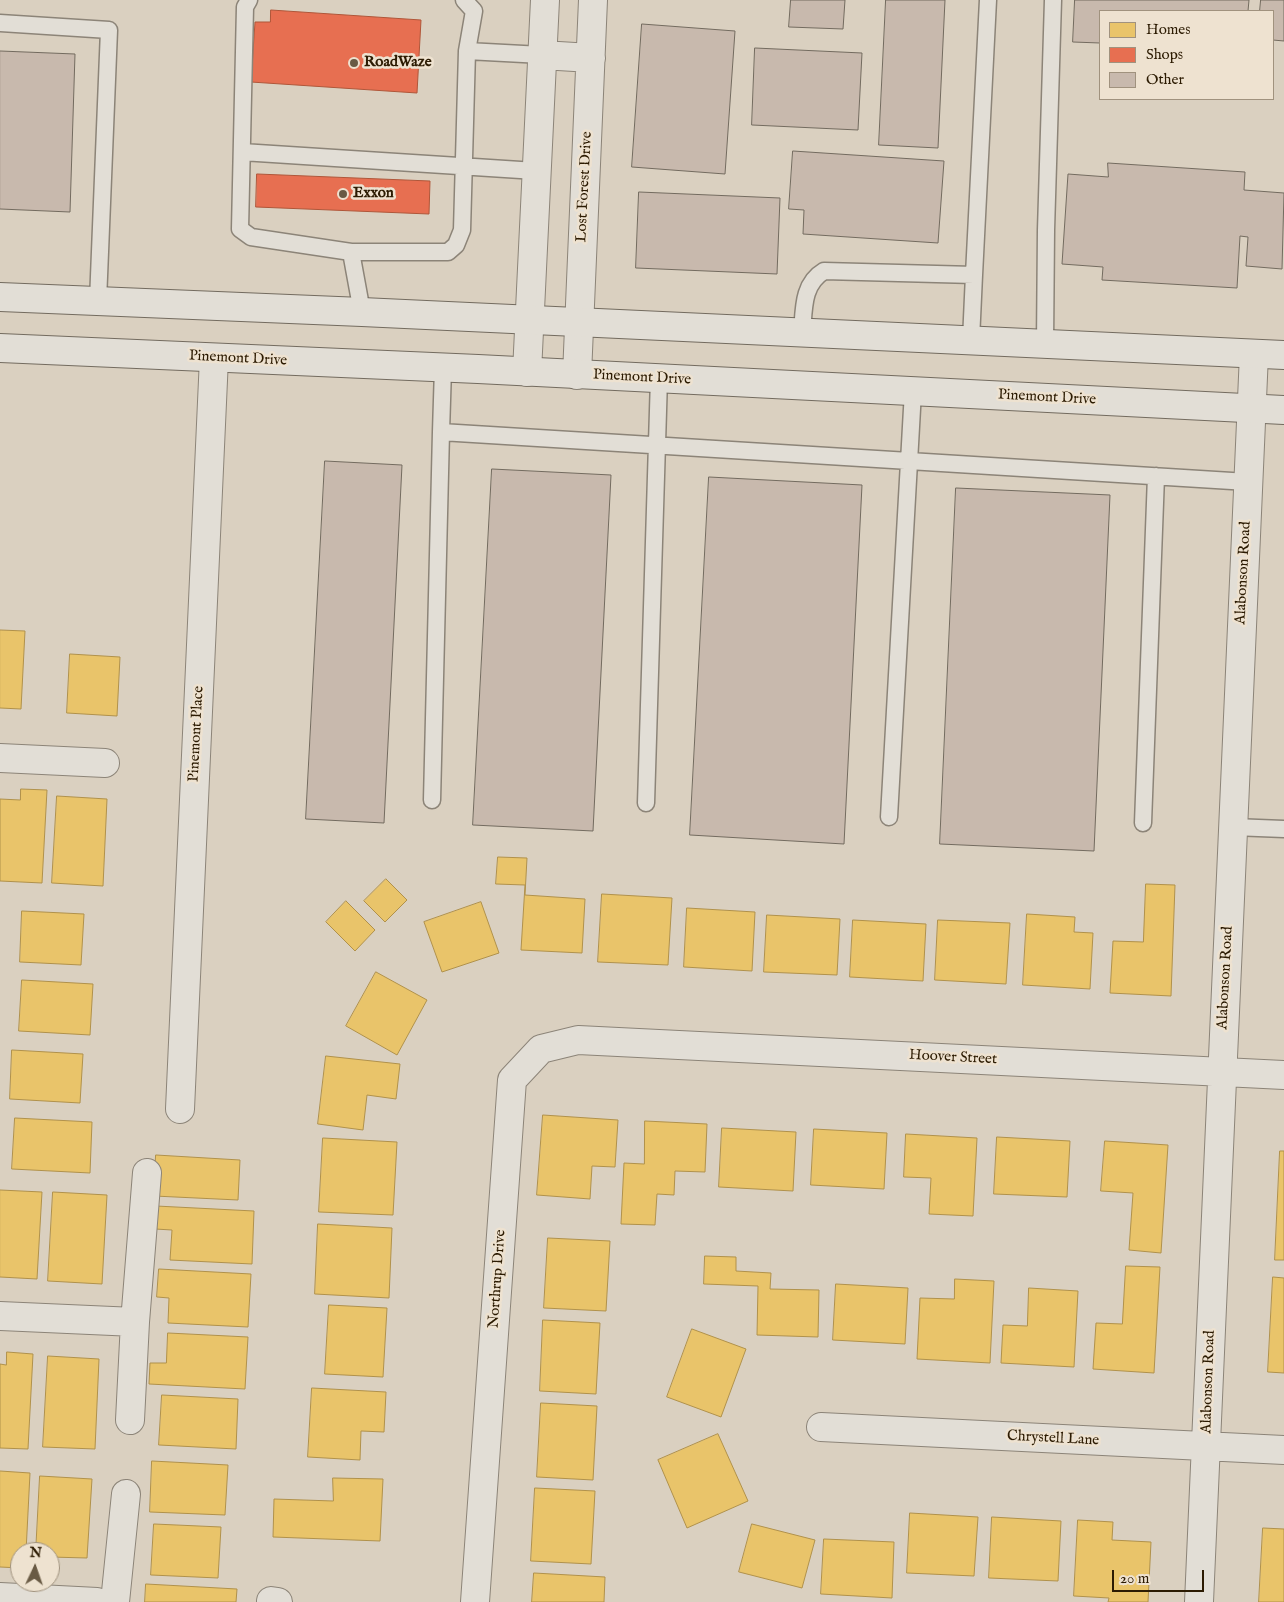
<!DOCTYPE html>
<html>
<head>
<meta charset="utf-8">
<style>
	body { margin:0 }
	#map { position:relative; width:1284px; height:1602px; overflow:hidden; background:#dad0c0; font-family:"IM FELL English",serif }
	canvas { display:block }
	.legend { position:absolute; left:1099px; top:10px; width:175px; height:90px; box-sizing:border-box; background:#eee2d0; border:1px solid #a0927e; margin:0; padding:6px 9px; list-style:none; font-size:15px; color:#2c1b02 }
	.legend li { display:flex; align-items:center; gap:10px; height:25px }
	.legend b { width:25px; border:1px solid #a0927e }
	.north { position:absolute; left:10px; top:1542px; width:50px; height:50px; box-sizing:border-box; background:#eee2d0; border:1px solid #a0927e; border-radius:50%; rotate:3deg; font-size:14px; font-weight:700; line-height:20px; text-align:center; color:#2c1b02 }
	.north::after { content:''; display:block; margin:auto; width:18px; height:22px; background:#695a44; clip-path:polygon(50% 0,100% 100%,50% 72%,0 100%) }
	.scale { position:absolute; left:1112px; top:1570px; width:92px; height:22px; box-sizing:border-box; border:2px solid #2c1b02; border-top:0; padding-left:6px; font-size:15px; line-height:18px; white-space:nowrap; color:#2c1b02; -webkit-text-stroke:4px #eee2d0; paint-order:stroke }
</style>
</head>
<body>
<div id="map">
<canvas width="1284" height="1602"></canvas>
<ul class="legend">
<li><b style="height:14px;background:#e9c46a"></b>Homes</li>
<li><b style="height:14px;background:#e76f51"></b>Shops</li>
<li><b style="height:14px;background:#c8b9ad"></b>Other</li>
</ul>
<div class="north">N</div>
<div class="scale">20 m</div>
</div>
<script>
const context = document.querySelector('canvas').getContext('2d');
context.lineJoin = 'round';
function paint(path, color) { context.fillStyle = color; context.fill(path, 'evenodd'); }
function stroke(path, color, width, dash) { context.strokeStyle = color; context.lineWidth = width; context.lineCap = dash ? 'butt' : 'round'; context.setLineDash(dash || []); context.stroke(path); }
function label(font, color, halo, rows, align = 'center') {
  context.font = font + ' "IM FELL English",serif'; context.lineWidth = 5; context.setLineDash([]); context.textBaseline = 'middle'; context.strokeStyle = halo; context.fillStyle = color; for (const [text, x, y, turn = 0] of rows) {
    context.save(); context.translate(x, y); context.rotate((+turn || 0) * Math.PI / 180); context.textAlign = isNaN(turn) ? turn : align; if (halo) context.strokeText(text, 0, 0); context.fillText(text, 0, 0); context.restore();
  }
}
const homes = new Path2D(`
	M0,630L25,631L21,709L0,708Z
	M70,654L120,657L117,716L67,713Z
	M21,789L47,790L42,883L0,881V799L20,800Z
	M57,796L107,799L103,886L52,883Z
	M498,857L527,858L525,895L585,899L582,953L521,950L525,885L496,884Z
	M386,879L407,900L385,922L364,901Z
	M1146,884L1175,885L1171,996L1110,993L1113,941L1143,942Z
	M602,894L672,898L668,965L598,962Z
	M346,901L375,930L355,951L326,922Z
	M481,902L499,953L442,972L424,922Z
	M687,908L755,912L752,971L684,967Z
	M22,911L84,914L81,965L20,962Z
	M1027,914L1075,917L1074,932L1093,933L1090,989L1023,985Z
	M767,915L840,919L837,975L764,972Z
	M853,920L926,924L923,981L850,977Z
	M938,920L1010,923L1006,984L935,980Z
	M376,972L427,1000L397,1055L346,1026Z
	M22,980L93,984L90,1035L19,1031Z
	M12,1050L83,1054L80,1103L10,1099Z
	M326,1056L400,1064L396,1099L367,1095L363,1130L318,1124Z
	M543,1115L618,1120L615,1167L592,1166L590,1199L537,1195Z
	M15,1118L92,1122L90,1173L12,1169Z
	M645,1121L707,1124L705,1172L675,1171L674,1195L657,1194L655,1225L621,1224L624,1163L644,1164Z
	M722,1128L796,1132L793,1191L719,1187Z
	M814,1129L887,1133L884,1189L811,1185Z
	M906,1134L977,1138L973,1216L929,1214L931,1178L904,1177Z
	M997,1137L1070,1141L1067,1197L994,1194Z
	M323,1138L397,1142L393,1215L319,1212Z
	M1105,1141L1168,1145L1161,1253L1129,1250L1133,1193L1101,1191Z
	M1280,1151H1284V1260H1275Z
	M156,1155L240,1160L238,1200L154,1196Z
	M0,1190L42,1192L37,1279L0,1277Z
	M53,1192L107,1195L102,1284L48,1281Z
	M156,1206L254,1211L252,1264L170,1260L172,1230L155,1229Z
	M318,1224L392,1228L389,1298L315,1294Z
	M548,1238L610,1241L606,1311L544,1308Z
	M705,1256L736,1257V1271L771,1273L770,1289L819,1290L818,1337L757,1335L758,1286L704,1284Z
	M1126,1266L1160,1267L1154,1373L1093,1369L1096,1323L1122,1324Z
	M159,1269L251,1274L248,1327L168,1323L169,1298L157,1297Z
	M1273,1277L1284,1278V1373L1268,1372Z
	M955,1279L994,1281L990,1363L917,1359L920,1298L954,1299Z
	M836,1284L908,1288L905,1344L833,1340Z
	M1029,1288L1078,1291L1074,1367L1001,1363L1003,1325L1027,1326Z
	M329,1305L387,1308L383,1377L325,1374Z
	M543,1320L600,1323L596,1394L540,1391Z
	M692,1329L746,1349L721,1417L667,1397Z
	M168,1333L248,1337L245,1389L149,1384L150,1363H166Z
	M7,1352L33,1354L28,1449L0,1448V1364L6,1365Z
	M48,1356L99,1359L95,1449L43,1447Z
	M312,1388L386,1392L384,1432L361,1431L360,1460L308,1457Z
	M162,1395L238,1399L236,1449L159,1445Z
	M541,1403L597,1406L593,1480L537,1477Z
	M718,1434L748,1501L687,1528L658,1460Z
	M152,1461L228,1465L225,1515L150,1512Z
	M0,1471L30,1473L26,1552H20V1568L0,1567Z
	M40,1476L92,1479L87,1558L50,1557V1552H36Z
	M333,1478L383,1479L380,1541L273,1537L274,1499L333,1501Z
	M535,1488L595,1491L591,1564L531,1561Z
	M910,1513L978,1517L974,1576L907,1573Z
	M992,1517L1061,1521L1058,1581L989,1578Z
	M1078,1520L1113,1522L1112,1540L1151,1542L1148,1602H1108L1109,1598L1074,1596Z
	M154,1524L221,1527L218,1578L151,1575Z
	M752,1524L815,1540L802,1588L739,1572Z
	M1263,1528L1284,1529V1602H1259Z
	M824,1539L894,1542L892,1598L821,1594Z
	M534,1573L605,1577L604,1602H532Z
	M146,1584L237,1589L236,1602H145Z`);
paint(homes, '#e9c46a');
stroke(homes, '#b0914b', 1);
const shops = new Path2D(`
	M271,10L421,20L417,93L251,82L255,22H270Z
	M257,174L430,181L429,214L256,207Z`);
paint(shops, '#e76f51');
stroke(shops, '#af5639', 1);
const building = new Path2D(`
	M791,0H845L843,29L789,27Z
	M886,0H945L938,148L879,145Z
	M1075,0H1249L1248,11H1100V43L1073,42Z
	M1261,0H1284V41L1273,40V11H1260Z
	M642,24L735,31L725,174L632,167Z
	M755,48L862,53L858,130L752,125Z
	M0,51L75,54L70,212L0,209Z
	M793,151L944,161L938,243L803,234L804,210L789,209Z
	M1108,163L1245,172L1244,190L1284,193L1282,269L1246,266L1248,237L1240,236L1237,288L1102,280L1103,267L1062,264L1068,174L1108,177Z
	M639,192L780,198L777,274L636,268Z
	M325,461L402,465L384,823L306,819Z
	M492,469L611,475L593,831L473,825Z
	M709,477L862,485L844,844L690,835Z
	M956,488L1110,495L1094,851L940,844Z`);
paint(building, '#c8b9ad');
stroke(building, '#736b5f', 1);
const service = new Path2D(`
	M249,0L245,7L240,229L251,237L351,252H448L456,245L462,230L467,51L474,11L464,0
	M0,23L109,30L98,301
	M467,51L542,55
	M242,152L536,171
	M351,252L362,312
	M974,275L988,0
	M802,333C804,310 802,284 824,271L974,275L971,340
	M1045,344L1046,230L1053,0
	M443,368L441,432L1248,482
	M432,800L441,432
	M646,803L659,378
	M889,817L913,391
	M1143,823L1156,476
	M1233,827L1284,829`);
const minor = new Path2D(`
	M542,55L591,58
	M527,372L545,0
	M577,375L593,0
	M0,758L105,763
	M180,1109L214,358
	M0,1316L135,1322
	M130,1420L135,1322L147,1173
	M821,1427L1284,1450
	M0,1597L97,1602
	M271,1601L278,1602
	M115,1602L126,1494
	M475,1602L512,1080L541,1049L578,1040L1284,1075
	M1199,1602L1254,354`);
const secondary = new Path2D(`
	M0,297L362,312L1284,355
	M0,348L478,369L1284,410`);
stroke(service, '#8c8478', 19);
stroke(minor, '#8c8478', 30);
stroke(secondary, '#736b5f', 30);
stroke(service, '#e2ded6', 16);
stroke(minor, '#e2ded6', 28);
stroke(secondary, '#e2ded6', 28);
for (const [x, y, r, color] of [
	[354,63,5,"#695a44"],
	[343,194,5,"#695a44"]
]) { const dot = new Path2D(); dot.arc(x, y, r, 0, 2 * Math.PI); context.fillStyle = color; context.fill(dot); stroke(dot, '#eee2d0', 2); }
label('bold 15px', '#2c1b02', '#eee2d0', [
	["RoadWaze",364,63],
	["Exxon",353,194]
], 'left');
label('15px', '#2c1b02', '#eee2d0', [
	["Lost Forest Drive",585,187,-87],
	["Pinemont Drive",238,359,3],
	["Pinemont Drive",642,378,3],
	["Pinemont Drive",1047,398,3],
	["Alabonson Road",1244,573,-87],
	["Pinemont Place",197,734,-87],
	["Alabonson Road",1226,978,-87],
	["Hoover Street",953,1058,3],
	["Northrup Drive",498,1279,-86],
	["Alabonson Road",1209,1382,-88],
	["Chrystell Lane",1053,1439,3]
]);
</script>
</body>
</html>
